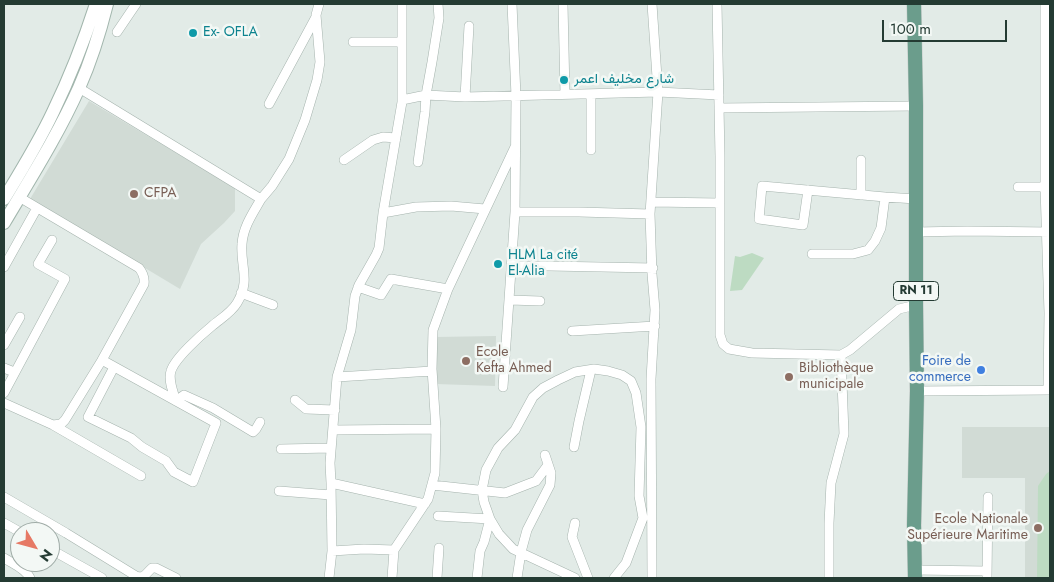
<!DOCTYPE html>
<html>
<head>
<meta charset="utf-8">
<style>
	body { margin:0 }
	#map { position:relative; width:1054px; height:582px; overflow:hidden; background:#e2ebe7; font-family:Jost,sans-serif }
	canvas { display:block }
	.frame { position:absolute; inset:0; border:5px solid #243b33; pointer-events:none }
	.north { position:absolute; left:10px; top:522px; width:50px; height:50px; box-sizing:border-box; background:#f3f8f5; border:1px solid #a0aca7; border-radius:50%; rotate:127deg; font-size:14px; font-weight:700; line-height:20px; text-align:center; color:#243b33 }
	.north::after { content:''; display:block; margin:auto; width:18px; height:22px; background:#e67965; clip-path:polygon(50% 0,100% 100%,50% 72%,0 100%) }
	.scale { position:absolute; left:882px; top:20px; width:125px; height:22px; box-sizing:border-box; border:2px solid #243b33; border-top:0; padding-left:6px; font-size:15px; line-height:18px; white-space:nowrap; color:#243b33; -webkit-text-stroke:4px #f3f8f5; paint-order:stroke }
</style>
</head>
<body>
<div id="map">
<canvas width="1054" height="582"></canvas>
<div class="frame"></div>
<div class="north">N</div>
<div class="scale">100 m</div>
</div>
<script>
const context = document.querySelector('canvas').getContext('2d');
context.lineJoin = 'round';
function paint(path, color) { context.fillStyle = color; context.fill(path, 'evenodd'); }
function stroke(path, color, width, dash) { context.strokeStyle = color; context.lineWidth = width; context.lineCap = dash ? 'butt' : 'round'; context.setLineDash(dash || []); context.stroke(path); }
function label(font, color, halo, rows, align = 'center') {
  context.font = font + ' Jost,Vazirmatn,sans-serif'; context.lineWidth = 5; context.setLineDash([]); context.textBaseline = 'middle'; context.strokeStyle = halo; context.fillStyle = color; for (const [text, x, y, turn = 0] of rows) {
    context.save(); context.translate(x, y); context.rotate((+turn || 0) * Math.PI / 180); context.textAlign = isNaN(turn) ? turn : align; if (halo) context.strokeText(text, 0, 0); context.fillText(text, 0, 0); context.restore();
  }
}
paint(new Path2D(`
	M89,101L235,188V211L224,223L201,244L180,289L30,199Z
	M496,336L495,386L436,384V337Z
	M962,427H1050V578H1025V478H962Z`), '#d1dbd5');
paint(new Path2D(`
	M752,253L764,258L742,290L730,291L735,256L740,257Z
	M1050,471V578H1037L1038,486L1046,474Z`), '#bddbc2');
const minor = new Path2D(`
	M563,4L565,94
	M717,4L720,157V335L723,344L729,349L752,353L841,355L850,350L899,309L916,305
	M1045,4V187L1049,313L1048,390
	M117,32L136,4
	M353,42H401
	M79,88L261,199L272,186L289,159L305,120L317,80L320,62L316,15L319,4
	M591,94V150
	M465,97L469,26
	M402,100L426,95L465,97L658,92L719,95
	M269,104L316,17
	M719,108L916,106
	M344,160L373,140L383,137L396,138
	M861,160V195
	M418,162L425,112L426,95L432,62L439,18L438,4
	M1018,187H1045
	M808,190L803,225L759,219L762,186L885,197L916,199
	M651,202L720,203
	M515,212H579L650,214
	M383,213L416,207L451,206L485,209
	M916,232L967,231L1050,232
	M812,254H853L868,250L875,241L881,228L885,197
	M512,266H549L653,268
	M4,267L37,208
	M358,287L381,295L391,279L448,289
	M241,293L273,305
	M510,300L540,301
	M572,331L655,326
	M4,345L20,317
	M102,360C140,381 178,402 216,423L193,482L174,472L166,461L142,447L131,438L88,417L114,367
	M4,368L14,372
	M337,377L432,371
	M503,387L515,212L516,96L512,4
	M917,391L1050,390
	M4,393L65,279L38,264L52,240
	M295,400L306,409L335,410
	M4,403L53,425L61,424L65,420L102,360L144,284C145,277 143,273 139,268L19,197
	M260,422L256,429L253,432L213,408L184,395L176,401C173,392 168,380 171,371C175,358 201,335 212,326C220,319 231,313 237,303C251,280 240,266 242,244C243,227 253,213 261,199
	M53,425L141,476
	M333,430L436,429
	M574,447L579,421L591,370
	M281,449L331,448
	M331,483L425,504
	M432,485L505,493L536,481L548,465
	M279,491L331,495
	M4,497L66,533L136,576C145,579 146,573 152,568H156L176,578
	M438,516L490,519L484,542L480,551L477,578
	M4,523L20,532
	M575,523L572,537L588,578
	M50,549L102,578
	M332,551L364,549L394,550
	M4,558C13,564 25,568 30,578
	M915,570L987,571
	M329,578L332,551L331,483L330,463L337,377L351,330L355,296L359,285L376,255L379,248L383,213L402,102V4
	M392,578L394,550L428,499L435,473L436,429L432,369L433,330L448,289L515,147
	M437,578L439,548
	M517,578L521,552L527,530L550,485L551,473L545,455
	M575,578L513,549L499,534L490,519L484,502L482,490L486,470L498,448L515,430L533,397L543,388L558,380L575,372L594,369L608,371L622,375L631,381L636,393L641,427L639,496L643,518L626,563L614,578
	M652,578L651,379L655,310L652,274L650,214L658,92L652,4
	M829,578V523L831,483L844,434L841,355
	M987,578L988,497`);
const secondary = new Path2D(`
	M4,199C21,171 39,142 53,112C70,77 84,41 96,4
	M4,223C30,179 58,135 79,88C91,61 100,32 107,4`);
const primary = new Path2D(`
	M914,4L916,106V305L917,391L914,525L915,578`);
stroke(minor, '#a5b3ad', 10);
stroke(secondary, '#a2b6ad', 14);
stroke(primary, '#c2c8c6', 15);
stroke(minor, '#fff', 9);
stroke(secondary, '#fff', 12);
stroke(primary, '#6b9d8c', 14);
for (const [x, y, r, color] of [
	[193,33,5,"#0f9aa8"],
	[564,80,5,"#0f9aa8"],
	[134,194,5,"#8d6e63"],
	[498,264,5,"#0f9aa8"],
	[466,361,5,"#8d6e63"],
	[981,370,5,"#3f7fe0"],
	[789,377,5,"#8d6e63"],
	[1038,528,5,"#8d6e63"]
]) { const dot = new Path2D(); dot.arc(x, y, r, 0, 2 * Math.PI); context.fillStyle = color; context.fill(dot); stroke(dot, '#f3f8f5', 2); }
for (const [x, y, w] of [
	[916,291,45]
]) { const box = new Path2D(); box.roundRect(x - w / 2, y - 9.5, w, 19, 4); context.fillStyle = '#f3f8f5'; context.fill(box); stroke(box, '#243b33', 1); }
label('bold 12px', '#243b33', null, [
	["RN 11",916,291]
]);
label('14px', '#0d838f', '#f3f8f5', [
	["Ex- OFLA",203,33],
	["شارع مخليف اعمر",574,80],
	["HLM La cité",508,256],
	["El-Alia",508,272]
], 'left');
label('14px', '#785e54', '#f3f8f5', [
	["CFPA",144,194],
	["Ecole",476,353],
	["Kefta Ahmed",476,369],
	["Bibliothèque",799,369],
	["municipale",799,385],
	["Ecole Nationale",1028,520,"right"],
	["Supérieure Maritime",1028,536,"right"]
], 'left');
label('14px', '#366cbe', '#f3f8f5', [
	["Foire de",971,362],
	["commerce",971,378]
], 'right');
</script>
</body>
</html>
